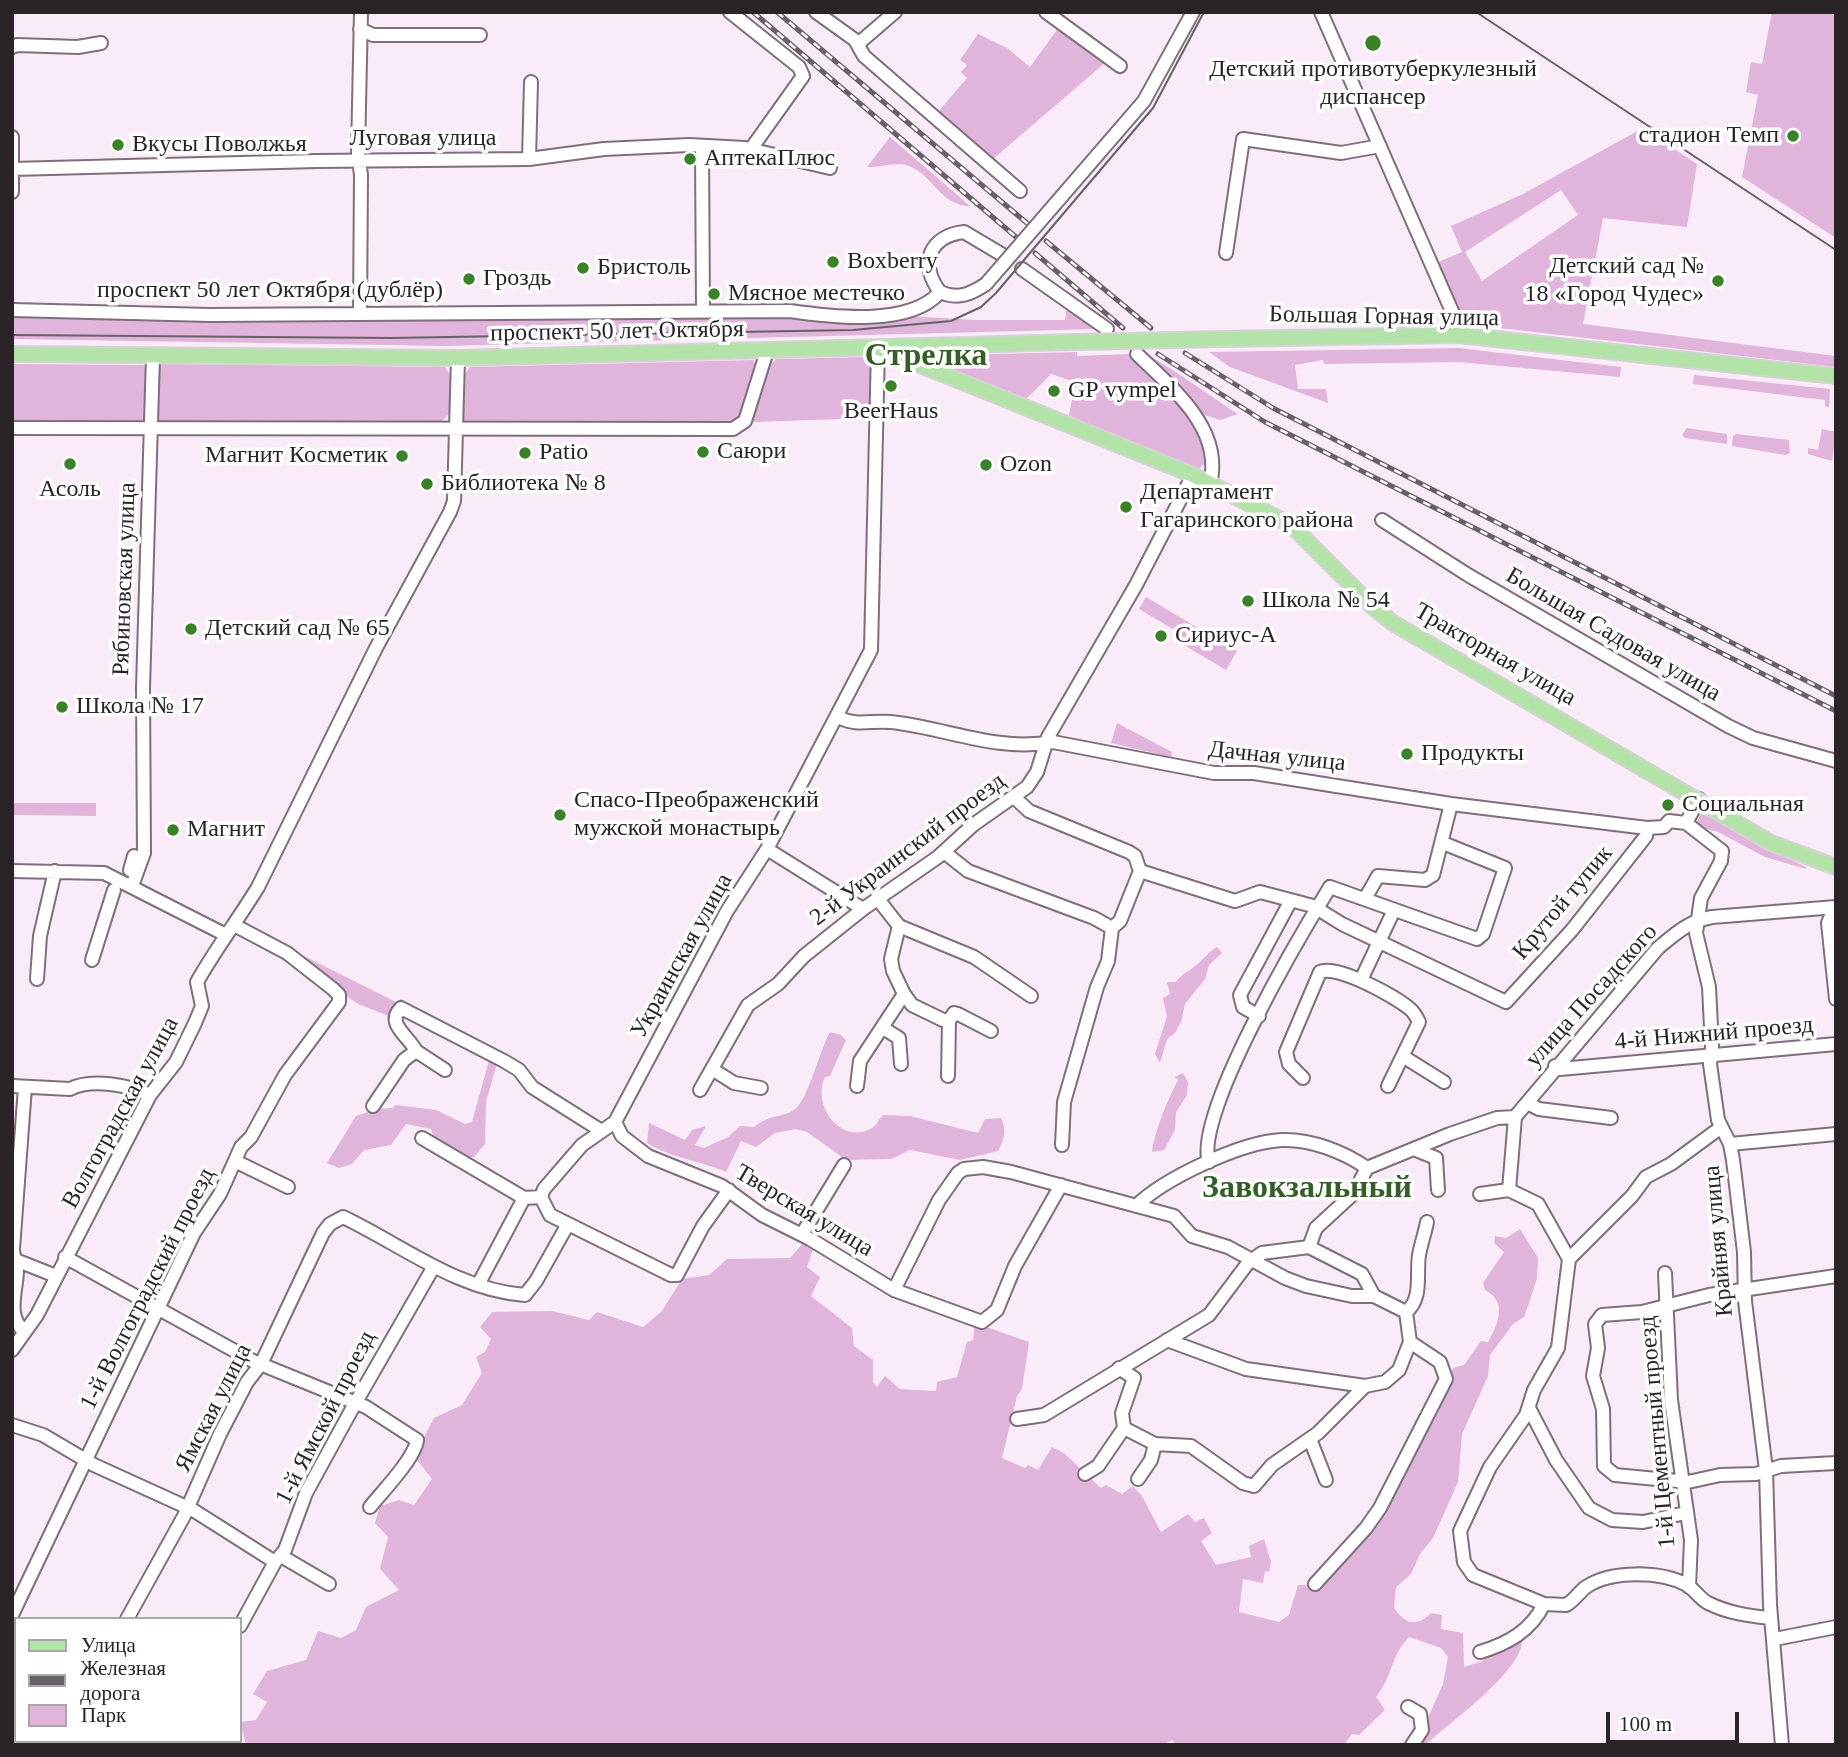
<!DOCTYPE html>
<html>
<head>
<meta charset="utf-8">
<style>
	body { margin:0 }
	#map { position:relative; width:1848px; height:1757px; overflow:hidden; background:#faebf8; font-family:"Times New Roman",serif }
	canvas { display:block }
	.frame { position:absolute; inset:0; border:14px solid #2a2429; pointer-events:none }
	.legend { position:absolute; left:14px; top:1617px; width:228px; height:126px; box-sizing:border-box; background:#fff; border:2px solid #aaa7a9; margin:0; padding:9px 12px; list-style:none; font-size:21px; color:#2a2429 }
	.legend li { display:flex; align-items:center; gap:14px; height:35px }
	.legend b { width:35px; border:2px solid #aaa7a9 }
	.scale { position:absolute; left:1606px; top:1712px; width:133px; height:32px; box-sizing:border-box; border:4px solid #2a2429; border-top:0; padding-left:9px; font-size:21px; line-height:24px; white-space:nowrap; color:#2a2429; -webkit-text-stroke:5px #fff; paint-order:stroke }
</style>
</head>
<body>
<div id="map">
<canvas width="1848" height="1757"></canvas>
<div class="frame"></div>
<ul class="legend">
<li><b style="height:9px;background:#b4e3a9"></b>Улица</li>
<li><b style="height:9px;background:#686067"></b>Железная дорога</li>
<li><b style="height:19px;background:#e1b4db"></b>Парк</li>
</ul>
<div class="scale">100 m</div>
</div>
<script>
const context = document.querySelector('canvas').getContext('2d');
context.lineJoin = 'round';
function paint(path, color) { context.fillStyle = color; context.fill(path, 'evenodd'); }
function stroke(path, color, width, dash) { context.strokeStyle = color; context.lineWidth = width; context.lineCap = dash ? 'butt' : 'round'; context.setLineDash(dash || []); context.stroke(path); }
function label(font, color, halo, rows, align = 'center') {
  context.font = font + ' "Times New Roman",serif'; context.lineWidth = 7; context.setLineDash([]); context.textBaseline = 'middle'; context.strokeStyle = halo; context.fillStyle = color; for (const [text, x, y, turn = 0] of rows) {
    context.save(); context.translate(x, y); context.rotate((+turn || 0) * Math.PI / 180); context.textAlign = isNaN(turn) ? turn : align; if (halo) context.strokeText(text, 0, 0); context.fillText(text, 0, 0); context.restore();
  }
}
paint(new Path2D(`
	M1772,12H1836V238L1742,177L1758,95L1746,92L1751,62L1762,64Z
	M1059,27L1106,62L986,165L932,119L967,78L961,72L967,65L960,60L978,34L1007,48L1030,67Z
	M1643,128L1697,164L1687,227L1603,218L1583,324L1836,356V367L1465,324L1436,263L1462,252L1451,226L1523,194ZM1561,190L1578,215L1482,281L1465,252Z
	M890,137L970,206C941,206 934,177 911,167C897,160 882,168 867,167Z
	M1067,304L1098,329L444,346L12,339V315L908,316L976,320H1065Z
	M1459,348L1621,367L1620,377L1459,362L1324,364L1323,360L1295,365L1298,389H1326L1328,403L1230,367L1209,352Z
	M1077,352V356L1131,354C1163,386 1198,416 1208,461L1198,469L1069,416L1075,382L1051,374L1025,400L948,368L945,363L952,355Z
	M1143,354C1153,354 1223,405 1238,414L1220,420L1202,414Z
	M868,357L873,359L874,418L752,422L769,366L776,359Z
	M753,360L756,365L738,421L734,425L465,424L461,421L462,378L470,367Z
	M12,364L143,365L147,367V415L141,422L12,423Z
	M162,364L445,367L453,379L451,412L440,423L162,424L156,418L159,366Z
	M1694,375L1830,389L1829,407L1825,406V400L1693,384Z
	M1687,428L1727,434V444L1685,438L1682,435Z
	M1822,429L1836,432L1832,461L1808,454V448L1818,450Z
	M1736,434L1789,440L1790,453L1785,455L1732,446L1733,436Z
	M1146,597L1237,651L1226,670L1174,639L1178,632L1139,609Z
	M1117,723L1172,752L1171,757L1111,743Z
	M12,803H96V816L12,815Z
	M1702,811L1742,836L1806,867V869L1765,857L1718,832L1695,826Z
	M246,927L398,1003L389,1016L358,1004Z
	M1217,947L1222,953L1209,965L1205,979L1185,1004L1181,1022L1175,1033L1167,1039L1160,1063L1155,1054L1167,1016L1163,998L1170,994L1167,982H1176C1182,974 1186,973 1194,967C1202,961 1207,953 1217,947Z
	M830,1032L841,1035L846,1040L830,1076L825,1077C811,1106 842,1146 872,1128C876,1126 880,1118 883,1115L910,1116L978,1133L985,1119L1001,1118C1007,1131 1004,1140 998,1151L960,1160L910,1150L891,1159L846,1160L807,1132L796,1129L775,1133L756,1147L741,1141L726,1172C699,1160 673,1159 647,1143L649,1123L685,1140L692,1130L706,1126L695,1145L704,1148L728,1137L740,1126L754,1127C772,1113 779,1119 794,1110C808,1101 820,1049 830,1032Z
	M490,1057L497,1063L486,1102L485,1144L474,1157L467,1158L435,1141L431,1129L406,1124L391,1145L364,1150L352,1164L339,1168L327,1163L356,1116L377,1109L393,1108L395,1105L436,1110L465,1124L472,1122Z
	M1183,1073L1188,1082L1187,1095L1176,1112L1175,1130L1164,1150L1152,1152C1155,1130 1168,1099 1178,1080L1175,1077Z
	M1520,1229L1538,1258L1537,1278L1528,1306L1524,1317L1513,1324L1490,1355L1488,1376L1462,1434L1458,1482L1433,1538L1420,1554L1411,1574L1396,1587L1394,1608C1405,1624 1416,1628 1431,1613L1442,1615L1441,1629L1463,1633L1464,1667L1483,1661L1500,1642L1525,1634C1522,1641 1521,1649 1518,1655C1502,1685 1451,1722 1425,1745H1416L1443,1684L1448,1657L1441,1648L1409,1637C1390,1656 1393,1676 1376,1697L1385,1710L1359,1735L1352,1734L1344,1745H1177L1172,1740L1163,1745H246L240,1722L256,1720L267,1702L253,1694L267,1671L306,1660L318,1631L341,1638L356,1630L366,1607L399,1590L380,1569L388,1537L375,1523L380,1506L399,1500L414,1505L432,1479L414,1456L434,1418L462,1405L482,1373L476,1357L485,1352L491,1339L480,1327L492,1312L552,1311L589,1320L597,1312L643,1327L662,1311L682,1279L709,1275L727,1259L790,1258L804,1242L814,1246L807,1267L820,1277L811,1296L852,1328L854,1346L873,1360V1382L877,1387L885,1376L900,1389L936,1391L937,1382L957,1377L967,1342L973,1340L975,1323L1029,1342L1022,1389L1017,1396L1002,1458L1025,1468L1028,1465L1038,1470L1052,1447L1065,1454L1101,1488L1106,1485L1122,1494L1133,1486L1142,1496L1161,1532L1188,1514L1195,1522L1204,1518L1212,1533L1201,1541L1216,1565L1251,1557L1249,1546L1264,1539L1271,1562L1269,1572L1265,1571L1263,1583L1243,1579L1239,1612L1279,1622L1289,1615L1298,1585H1307L1312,1582L1367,1531L1443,1394L1453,1368L1464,1365L1481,1341L1488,1342C1498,1325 1508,1301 1485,1290L1483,1283L1504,1252L1494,1243L1495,1236L1506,1238Z
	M12,1678L16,1681V1741H138L142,1745H12Z`), '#e1b4db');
const minor = new Path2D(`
	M730,12L799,67L803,76L751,149
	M816,12L855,40L864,56L1020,191
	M1046,12L1120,66
	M1321,12L1458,325L1459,335
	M360,29L373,35H480
	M859,43L895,12
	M12,47L17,45L78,47L101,43
	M12,137V192
	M702,146L703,310
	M529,159L531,82
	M12,169L317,161L529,159L604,149L689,145L745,148L830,168
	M1062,196L1144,101L1193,12
	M1226,253L1243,139L1341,153L1380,146
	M1022,269L1107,329
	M986,284C971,294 958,300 940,292C919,264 929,236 964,232L1001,254
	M12,310L210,315L790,311C832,317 910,327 940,292
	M360,312L361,175L358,153L361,12
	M1137,354C1173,389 1224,429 1210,484
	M12,428L733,429L745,421L767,351
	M1382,520L1468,575L1728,726L1753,738L1836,761
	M838,717C857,727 871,720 891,722C947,728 995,752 1053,742L1214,773H1254L1451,804L1647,828L1664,827L1669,821L1686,823L1699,799
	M1015,798L1029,811L1129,852L1135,856L1140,871
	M1686,823L1722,851L1721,861L1701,898L1696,933L1709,987L1712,1047L1710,1064L1718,1120L1730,1144L1733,1160L1744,1252L1745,1301L1766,1470L1770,1605L1782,1745
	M767,849L863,909
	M944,852L968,871L1094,918L1112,928
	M130,870L134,856
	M12,871L104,873L224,934
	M1140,871L1235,901L1260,892L1313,906L1342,924L1506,1002L1572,930L1646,836L1647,828
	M132,886L144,853L143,688L153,356
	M1366,897L1378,876L1425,880L1433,875L1451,804
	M877,898L899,926L974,957L1031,996
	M1835,907L1828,923L1836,999
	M92,960L114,890
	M37,979L40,936L55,871
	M1361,980L1394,910
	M904,994L912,1005L943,1020L949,1021L954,1013L958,1014L991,1031
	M1259,1016L1243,1007L1240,995L1290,902
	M883,1028L899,1038L901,1064
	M416,1051L445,1070
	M1404,1057L1444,1082
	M1555,1066L1560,1069L1836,1044
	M712,1069L734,1083L761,1088
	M948,1076L949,1021
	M1303,1078L1289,1064L1286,1052L1320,972C1337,964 1396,997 1410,1009C1414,1012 1417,1018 1419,1022L1388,1086
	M12,1086L70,1089C91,1078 129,1085 150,1095
	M857,1086L860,1061L904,994L893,971L891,959L899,926
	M25,1087L13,1249C13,1256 17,1264 17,1272C16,1293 6,1317 25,1332
	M700,1090L748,1005L778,984L804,956L863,909L938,857L973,825L1027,787L1037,772L1048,737L1136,585L1193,475
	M1527,1103L1539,1109L1611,1118
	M373,1106L404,1060L416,1051C409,1036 385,1024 401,1008L504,1061L519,1070L532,1087L600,1130
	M1515,1117L1658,948C1676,933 1689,921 1712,917L1836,907
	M615,1122L622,1136L648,1156L722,1186L762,1215L810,1239L894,1290L982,1322L997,1310L1015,1266L1061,1185
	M422,1138L524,1198L541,1197
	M1730,1144L1836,1134
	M1062,1145L1064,1102L1097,987L1108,961L1112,928L1120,921L1140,871
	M1416,1150L1436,1158L1438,1190
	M235,1161L288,1187
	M1209,1162C1193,1116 1302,932 1330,887L1477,939L1483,934L1505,868L1443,843
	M1509,1190L1515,1117
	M1480,1194L1509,1190L1538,1204L1569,1259L1558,1348L1534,1390L1526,1415L1490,1467L1460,1531L1464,1562L1473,1575L1544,1604
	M541,1197L544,1189L582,1145L615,1122L727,911L767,849L871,650L878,348
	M541,1197L550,1215L671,1275H677L703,1226L729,1190
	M1136,1206C1165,1178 1241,1142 1282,1140C1311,1139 1344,1152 1367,1168L1450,1134L1497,1118L1515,1117
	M802,1234L844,1165
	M1309,1247L1316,1228L1354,1193L1367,1168
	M65,1257L253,1361L366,1407L417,1440C415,1458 382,1492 370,1507
	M13,1259L56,1276
	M1569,1259L1632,1196L1646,1177L1671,1164L1720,1128
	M1665,1273L1671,1400L1691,1540L1689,1587
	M1836,1276L1709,1295L1642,1312L1602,1315L1595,1324L1598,1348L1593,1376L1603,1409L1604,1466L1615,1475L1688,1482L1720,1475L1756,1474L1781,1466L1836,1463
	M478,1285L524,1198
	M894,1290L939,1200L958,1173L964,1169L983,1167L1011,1172L1174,1216L1192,1236L1228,1247L1285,1278L1306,1286L1352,1296H1374L1406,1312
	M1167,1340L1246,1369L1365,1386
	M12,1350L37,1315L150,1095L176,1062L195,1023L202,1006L197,982C216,948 238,920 258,887L376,648L450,512L454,501L458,358
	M1529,1408L1556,1460L1589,1508L1612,1520L1643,1522L1686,1513
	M1017,1419L1044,1415L1209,1315L1248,1263L1262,1253L1309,1247L1362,1274L1374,1296
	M12,1425L43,1435L94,1465L193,1510L275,1562
	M1124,1428L1155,1444L1191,1446L1243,1483L1254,1486L1272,1465L1318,1433L1365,1386L1385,1382L1399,1370L1410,1342L1406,1312C1423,1299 1416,1274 1419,1255C1421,1244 1425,1233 1427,1222
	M1310,1439L1326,1480
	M1085,1474L1098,1466L1124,1428L1122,1413L1134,1378L1119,1368
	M1138,1479L1151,1460L1155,1444
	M281,1556L329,1584
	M1315,1584L1366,1528L1380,1508L1446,1379L1440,1362L1410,1342
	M12,1615L194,1233L220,1194L241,1147L251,1137L285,1075L339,1002V995L333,989L287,953L234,925
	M127,1619L184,1516L220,1434L247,1382L261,1364L323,1233L330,1224L343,1217C402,1245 457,1290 525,1295L536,1281L568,1224
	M240,1626L275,1562L285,1550L306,1493L352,1409L433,1268
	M1775,1639L1836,1627
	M1480,1652C1507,1644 1531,1631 1544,1604L1566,1605C1574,1601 1579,1592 1586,1587C1611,1570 1661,1571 1687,1585C1695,1590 1700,1599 1708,1603C1728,1613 1749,1616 1771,1618
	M12,1674L16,1676
	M1408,1707L1420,1714L1422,1730L1412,1745
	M191,1745L192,1741`);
const major = new Path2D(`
	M1223,339L1459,335L1836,376
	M878,348L1193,475L1291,525L1374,608L1393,623L1771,843L1836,867
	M12,354L458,358L1076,342`);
stroke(minor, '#7d707b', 16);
stroke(major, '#d4d3d4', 18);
stroke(minor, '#fff', 12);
stroke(major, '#b4e3a9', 14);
stroke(new Path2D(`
	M1476,12L1836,250
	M12,335L392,338L853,330L951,321L981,307L996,293L1153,108L1204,12`), '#686067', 2);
const rail = new Path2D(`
	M753,12L1016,237
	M777,12L1028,224
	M1046,241L1151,328
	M1035,253L1123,328
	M1185,353L1273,408L1836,696
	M1158,354L1265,422L1836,711`);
stroke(rail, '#686067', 5);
stroke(rail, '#fff', 2.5, [8]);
const minorBridge = new Path2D(`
	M986,284L1062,196`);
const majorBridge = new Path2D(`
	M1076,342L1223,339`);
stroke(minorBridge, '#7d707b', 16, []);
stroke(majorBridge, '#d4d3d4', 18, []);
stroke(minorBridge, '#fff', 12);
stroke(majorBridge, '#b4e3a9', 14);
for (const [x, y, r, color] of [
	[1373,43,9,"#3a8228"],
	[1793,136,7,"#3a8228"],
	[118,145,7,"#3a8228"],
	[690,159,7,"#3a8228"],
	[833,262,7,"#3a8228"],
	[583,268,7,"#3a8228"],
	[469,279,7,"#3a8228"],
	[1718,281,7,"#3a8228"],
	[714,294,7,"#3a8228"],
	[891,386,7,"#3a8228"],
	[1054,391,7,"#3a8228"],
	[703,452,7,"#3a8228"],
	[525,453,7,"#3a8228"],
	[402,456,7,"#3a8228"],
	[70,464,7,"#3a8228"],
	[986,465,7,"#3a8228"],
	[427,484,7,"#3a8228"],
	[1126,507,7,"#3a8228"],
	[1248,601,7,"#3a8228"],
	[191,629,7,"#3a8228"],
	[1161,636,7,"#3a8228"],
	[62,707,7,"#3a8228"],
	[1407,754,7,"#3a8228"],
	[1668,805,7,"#3a8228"],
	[560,815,7,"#3a8228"],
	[173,830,7,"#3a8228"]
]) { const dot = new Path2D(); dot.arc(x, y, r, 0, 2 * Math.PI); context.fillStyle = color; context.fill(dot); stroke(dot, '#fff', 2.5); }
label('24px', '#2a2429', '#fff', [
	["Детский противотуберкулезный",1373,70,"center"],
	["диспансер",1373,98,"center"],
	["стадион Темп",1779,136,"right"],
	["Вкусы Поволжья",132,145],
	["АптекаПлюс",704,159],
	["Boxberry",847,262],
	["Детский сад №",1704,267,"right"],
	["18 «Город Чудес»",1704,295,"right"],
	["Бристоль",597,268],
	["Гроздь",483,279],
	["Мясное местечко",728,294],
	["GP vympel",1068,391],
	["BeerHaus",891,412,"center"],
	["Саюри",717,452],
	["Patio",539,453],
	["Магнит Косметик",388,456,"right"],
	["Ozon",1000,465],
	["Библиотека № 8",441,484],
	["Асоль",70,490,"center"],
	["Департамент",1140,493],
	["Гагаринского района",1140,521],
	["Школа № 54",1262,601],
	["Детский сад № 65",205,629],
	["Сириус-А",1175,636],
	["Школа № 17",76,707],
	["Продукты",1421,754],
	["Спасо-Преображенский",574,801],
	["мужской монастырь",574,829],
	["Социальная",1682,805],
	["Магнит",187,830]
], 'left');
label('24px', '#2a2429', '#fff', [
	["Луговая улица",423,139],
	["проспект 50 лет Октября (дублёр)",270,291],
	["Большая Горная улица",1384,317,1],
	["проспект 50 лет Октября",617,332,-1],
	["Рябиновская улица",125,579,-88],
	["Большая Садовая улица",1613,635,30],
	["Тракторная улица",1495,655,30],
	["Дачная улица",1277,757,6],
	["2-й Украинский проезд",908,850,-37],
	["Крутой тупик",1563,903,-50],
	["Украинская улица",682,956,-61],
	["улица Посадского",1592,996,-48],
	["4-й Нижний проезд",1714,1034,-5],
	["Волгоградская улица",121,1113,-61],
	["Тверская улица",804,1211,31],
	["Крайняя улица",1719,1241,-95],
	["1-й Волгоградский проезд",148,1289,-63],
	["Ямская улица",214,1408,-63],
	["1-й Ямской проезд",326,1418,-63],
	["1-й Цементный проезд",1658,1432,-95]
]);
label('bold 32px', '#315f26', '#fff', [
	["Стрелка",926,357],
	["Завокзальный",1307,1189]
]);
</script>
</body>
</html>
